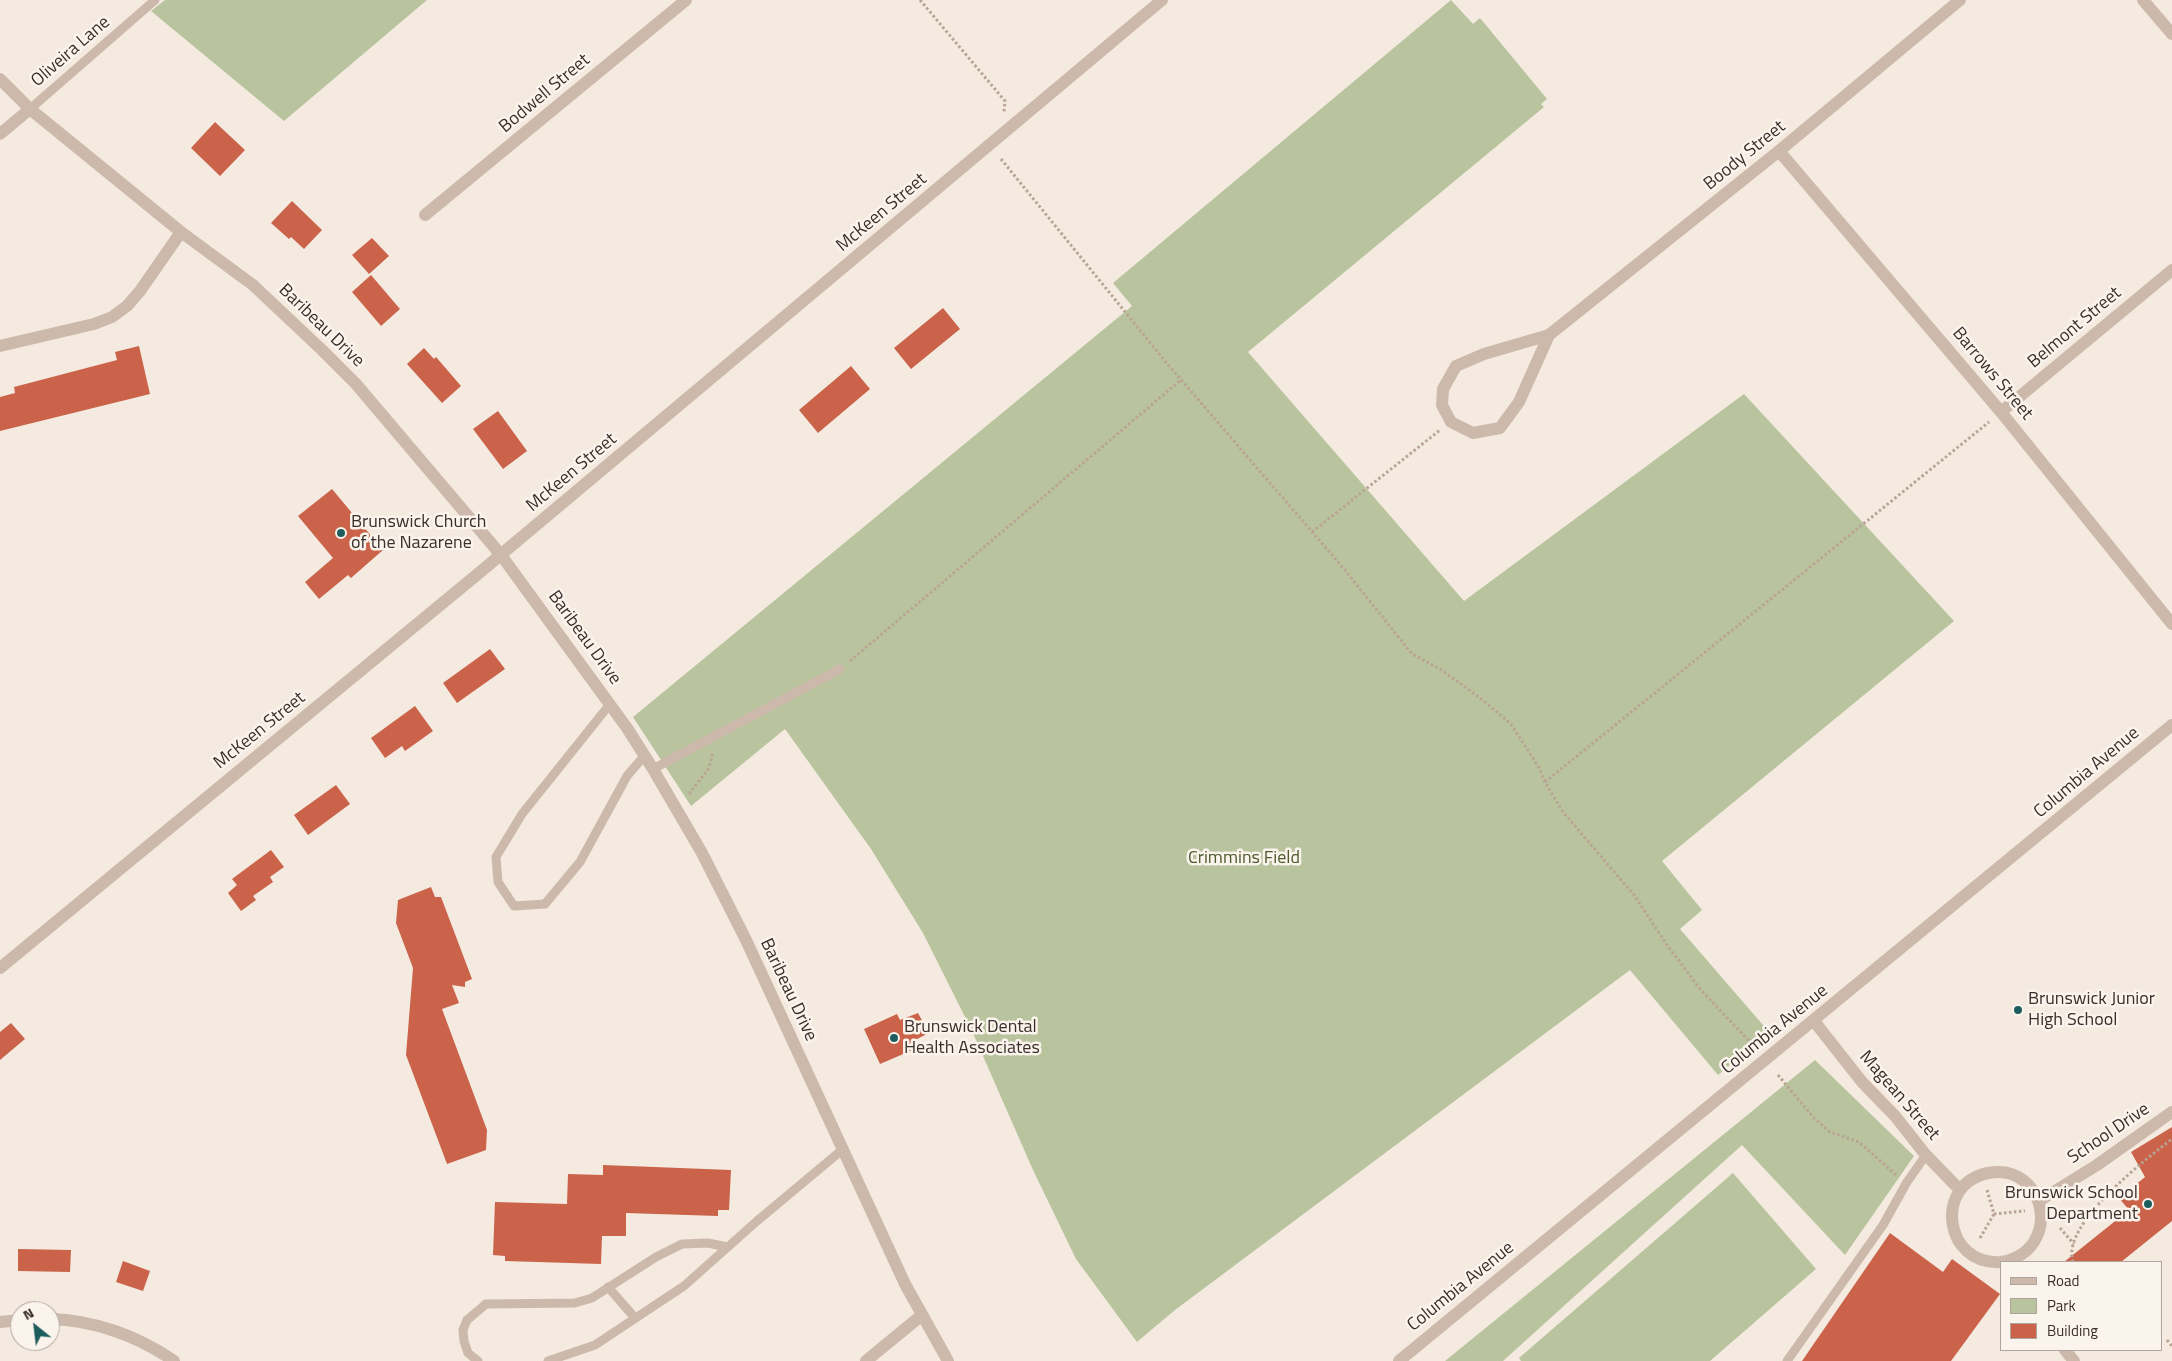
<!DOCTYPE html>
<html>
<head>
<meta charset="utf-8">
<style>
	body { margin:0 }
	#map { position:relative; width:2172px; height:1361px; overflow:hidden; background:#f4eae0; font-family:"Titillium Web",sans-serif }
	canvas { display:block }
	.legend { position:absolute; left:2000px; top:1261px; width:162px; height:90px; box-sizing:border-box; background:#fbf4ed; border:1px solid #aea59f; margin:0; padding:6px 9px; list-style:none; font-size:15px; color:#3b2f2b }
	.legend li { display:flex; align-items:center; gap:10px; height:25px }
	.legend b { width:25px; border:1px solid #aea59f }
	.north { position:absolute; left:10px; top:1301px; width:50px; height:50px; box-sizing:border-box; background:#fbf4ed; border:1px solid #aea59f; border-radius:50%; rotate:331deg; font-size:14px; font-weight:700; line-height:20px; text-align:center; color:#3b2f2b }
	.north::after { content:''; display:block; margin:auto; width:18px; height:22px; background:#1e5d5e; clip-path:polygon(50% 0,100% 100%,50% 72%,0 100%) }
</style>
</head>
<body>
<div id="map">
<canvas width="2172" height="1361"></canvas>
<ul class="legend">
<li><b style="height:6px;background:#cdb9ab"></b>Road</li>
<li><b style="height:14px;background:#b9c49f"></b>Park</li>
<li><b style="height:14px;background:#ca6349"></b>Building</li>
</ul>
<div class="north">N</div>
</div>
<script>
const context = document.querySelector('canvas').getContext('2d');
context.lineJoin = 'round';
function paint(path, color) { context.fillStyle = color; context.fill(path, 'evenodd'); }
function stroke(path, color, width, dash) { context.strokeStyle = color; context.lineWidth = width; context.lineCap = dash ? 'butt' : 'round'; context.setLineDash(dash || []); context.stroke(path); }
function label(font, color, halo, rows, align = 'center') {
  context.font = font + ' "Titillium Web",sans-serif'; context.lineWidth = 5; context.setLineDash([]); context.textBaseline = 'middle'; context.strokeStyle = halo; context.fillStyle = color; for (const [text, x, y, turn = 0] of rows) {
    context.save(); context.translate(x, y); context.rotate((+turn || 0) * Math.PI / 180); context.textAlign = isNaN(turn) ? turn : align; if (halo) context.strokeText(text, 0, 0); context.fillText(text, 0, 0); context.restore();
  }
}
paint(new Path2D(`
	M165,0H427L284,121L151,11Z
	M1451,0L1473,24L1480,18L1547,99L1541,104L1544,107L1248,352L1464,601L1744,394L1954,621L1662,861L1702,910L1680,929L1769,1032L1718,1075L1630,970L1175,1310L1137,1342L1076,1259L1033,1170L972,1031L923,933L871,849L785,729L691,806L633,717L1132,306L1113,283Z
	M1815,1060L1914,1156L1845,1255L1742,1145L1503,1361H1445Z
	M1733,1173L1816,1269L1710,1361H1521L1519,1358Z`), '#b9c49f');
paint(new Path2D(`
	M215,122L245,150L220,176L191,148Z
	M292,201L322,230L304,249L291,237L289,239L271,223Z
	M372,238L389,256L369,274L352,255Z
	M371,275L400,309L381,326L352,292Z
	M943,308L960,329L911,369L894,348Z
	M139,346L150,394L0,431V397L15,393L14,387L117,360L115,352Z
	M424,348L434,359L436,357L461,386L442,403L407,364Z
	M851,366L870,389L818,433L799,410Z
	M498,411L527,451L503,469L473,429Z
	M332,489L383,550L351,578L348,575L319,599L305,582L333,558L298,516Z
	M490,649L505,669L457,703L443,683Z
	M415,706L433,731L405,751L402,746L385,758L371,738Z
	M336,785L350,804L308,835L294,815Z
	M271,850L284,867L270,877L273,882L253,896L256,900L241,911L228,893L237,885L232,879Z
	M431,887L435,897H441L472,979L465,982V987L452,985L459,1003L442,1009L487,1130L486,1150L447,1164L406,1055L413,968L396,923L398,900Z
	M918,1013L929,1033L911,1042L915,1049L880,1064L864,1029L897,1014L900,1020Z
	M11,1023L25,1039L0,1060V1032Z
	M2172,1127V1221L2121,1262H2064L2129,1210L2119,1198L2145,1177L2131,1152Z
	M603,1165L731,1170L729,1210H718V1216L626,1213V1236H602L601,1264L505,1261V1256L493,1255L495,1202L567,1204L568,1174L603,1175Z
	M1890,1233L1943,1272L1952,1259L2000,1294L1951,1361H1802Z
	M18,1249L71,1250L70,1272L18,1271Z
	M123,1261L150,1271L143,1291L116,1282Z`), '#ca6349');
stroke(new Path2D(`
	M920,0L1005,101L1004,112
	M1001,159L1165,361L1344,569L1412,654L1440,669L1479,697L1511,724L1538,766L1545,782L1563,812L1634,895L1667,945L1700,989L1751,1043
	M1312,532L1440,430
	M850,661L1182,379
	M1545,782L1989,422
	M689,794L709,768L713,752
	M1778,1075L1814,1118L1830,1132L1859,1142L1896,1175
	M1987,1190L1994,1214L2025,1211
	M2060,1228L2074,1244
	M1980,1238L1994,1214
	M2073,1262C2060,1225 2146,1159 2172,1139
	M2167,1340L2172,1346`), '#b9a395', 3, [2.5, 2.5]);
stroke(new Path2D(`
	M30,109L155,0
	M610,704L522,814L496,857L498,882L514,906L545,904L580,862L627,776L645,755
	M653,769L840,669
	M608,1287L635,1318
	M478,1361L468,1353L464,1341L463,1330L467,1320L486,1304L575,1303L592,1298L656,1257L682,1244L708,1243L727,1247
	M548,1361L595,1345L684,1286L757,1221L842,1150
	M1787,1361L1883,1225L1907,1182L1926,1155`), '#cdb9ab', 9);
stroke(new Path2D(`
	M2143,0L2172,34
	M0,79L30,109L181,232L253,285L322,350L356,384L501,555
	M0,134L30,109
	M1779,151L2001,412L2172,624
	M425,215L686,0
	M1549,335L1519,402L1500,428L1473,433L1451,422L1442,405L1443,389L1456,366L1484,354L1549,335L1779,151L1960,0
	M0,346L94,324L112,317L127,306L140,291L181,232
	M2001,412L2172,270
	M1814,1021L1862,1082L1895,1116L1925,1154L1960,1190
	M2039,1201L2097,1165L2172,1112
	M2001,1262C1944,1266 1933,1184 1988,1173C2047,1162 2064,1251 2001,1262
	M50,1319C94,1320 138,1336 174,1361
	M0,1322L20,1320
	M2065,1350L2074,1361
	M866,1361L922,1315
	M1399,1361L2172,725`), '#cdb9ab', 12);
stroke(new Path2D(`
	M501,555L627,728L653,769L702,853L746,940L905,1284L948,1361
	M0,968L479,573L1162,0`), '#cdb9ab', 12);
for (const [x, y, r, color] of [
	[341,533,5,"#1e5d5e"],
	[2018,1010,5,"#1e5d5e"],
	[894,1038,5,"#1e5d5e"],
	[2148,1204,5,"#1e5d5e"]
]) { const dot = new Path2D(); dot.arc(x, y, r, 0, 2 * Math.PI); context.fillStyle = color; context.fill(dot); stroke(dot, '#fbf4ed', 2); }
label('18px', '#3b2f2b', '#fbf4ed', [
	["Oliveira Lane",71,52,-41],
	["Bodwell Street",545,94,-40],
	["Boody Street",1745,156,-39],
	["McKeen Street",882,213,-40],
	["Baribeau Drive",321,326,44],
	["Belmont Street",2075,328,-40],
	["Barrows Street",1992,374,50],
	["McKeen Street",572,473,-40],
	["Baribeau Drive",584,638,54],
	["McKeen Street",260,731,-39],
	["Columbia Avenue",2087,773,-40],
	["Baribeau Drive",788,990,65],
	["Columbia Avenue",1775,1030,-39],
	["Magean Street",1899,1096,49],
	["School Drive",2109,1134,-34],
	["Columbia Avenue",1461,1287,-39]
]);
label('18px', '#3b2f2b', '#fbf4ed', [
	["Brunswick Church",351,523],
	["of the Nazarene",351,544],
	["Brunswick Junior",2028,1000],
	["High School",2028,1021],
	["Brunswick Dental",904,1028],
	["Health Associates",904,1049],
	["Brunswick School",2138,1194,"right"],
	["Department",2138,1215,"right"]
], 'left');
label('18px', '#4c5a2d', '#fbf4ed', [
	["Crimmins Field",1244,859]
]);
</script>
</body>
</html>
